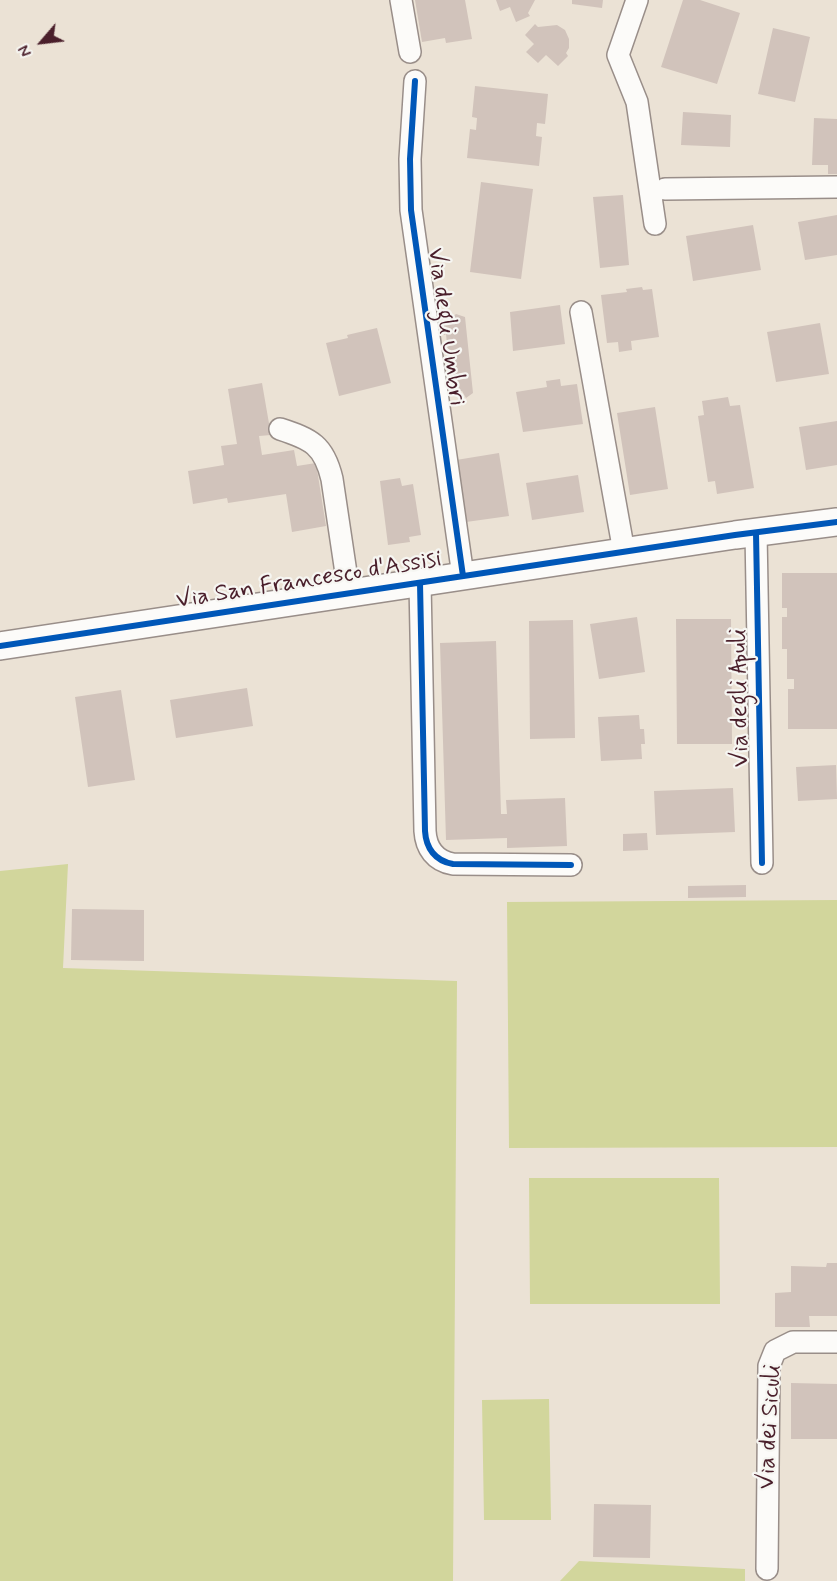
<!DOCTYPE html>
<html>
<head>
<meta charset="utf-8">
<style>
	body { margin:0 }
	#map { position:relative; width:837px; height:1581px; overflow:hidden; background:#ebe2d5; font-family:Mynerve,sans-serif }
	canvas { display:block }
	.north { position:absolute; left:12px; top:12px; width:60px; height:60px; -webkit-text-stroke:4px #f6f6f2; paint-order:stroke; rotate:242deg; font-size:16px; font-weight:700; line-height:24px; text-align:center; color:#4a1f2b }
	.north::after { content:''; display:block; margin:auto; width:21px; height:27px; background:#4a1f2b; clip-path:polygon(50% 0,100% 100%,50% 72%,0 100%) }
</style>
</head>
<body>
<div id="map">
<canvas width="837" height="1581"></canvas>
<div class="north">N</div>
</div>
<script>
const context = document.querySelector('canvas').getContext('2d');
context.lineJoin = 'round';
function paint(path, color) { context.fillStyle = color; context.fill(path, 'evenodd'); }
function stroke(path, color, width, dash) { context.strokeStyle = color; context.lineWidth = width; context.lineCap = dash ? 'butt' : 'round'; context.setLineDash(dash || []); context.stroke(path); }
function label(font, color, halo, rows, align = 'center') {
  context.font = font + ' Mynerve,sans-serif'; context.lineWidth = 4.5; context.setLineDash([]); context.textBaseline = 'middle'; context.strokeStyle = halo; context.fillStyle = color; for (const [text, x, y, turn = 0] of rows) {
    context.save(); context.translate(x, y); context.rotate((+turn || 0) * Math.PI / 180); context.textAlign = isNaN(turn) ? turn : align; if (halo) context.strokeText(text, 0, 0); context.fillText(text, 0, 0); context.restore();
  }
}
paint(new Path2D(`
	M68,864L63,968L457,981L453,1581H0V871Z
	M837,900V1147L509,1148L507,902Z
	M529,1178H719L720,1304H530Z
	M549,1399L551,1520H484L482,1400Z
	M579,1561L745,1569V1581H560Z`), '#d2d69c');
paint(new Path2D(`
	M415,0H465L472,39L446,43L445,38L422,42Z
	M496,0H535L528,13L530,16L516,22L510,7L500,11Z
	M572,0H603L602,8L572,4Z
	M683,0H700L740,13L717,84L661,67Z
	M535,24L538,27L557,25L565,30L569,39V48L566,53L568,56L558,66L546,55L538,63L526,52L534,44L525,35Z
	M773,28L810,37L795,102L758,94Z
	M475,86L548,94L545,124L537,123L536,136L542,137L539,166L467,158L470,129L476,130L477,118L472,117Z
	M683,112L731,115L730,147L681,145Z
	M814,118L837,119V174H828V165H812Z
	M481,182L533,189L521,279L470,272Z
	M623,195L629,265L600,268L593,197Z
	M837,215V255L805,260L798,222Z
	M753,225L761,270L693,281L686,236Z
	M642,287L643,290L652,289L659,337L631,341L632,350L619,352L618,342L607,343L601,295L627,292L626,289Z
	M560,305L565,344L513,351L510,312Z
	M456,314L465,317L473,393L466,398L462,391L452,392L446,334L444,335L443,322L449,320Z
	M820,323L829,374L776,382L767,332Z
	M377,328L391,383L339,396L326,343L348,338L347,335Z
	M560,379L561,386L577,384L583,424L523,432L516,392L547,387L546,381Z
	M262,383L271,435L259,436L262,455L294,450L297,466L316,463L326,526L292,532L286,494L228,503L227,498L193,504L188,471L224,465L221,446L237,444L228,389Z
	M728,397L730,406L740,405L754,488L717,494L715,481L708,482L698,416L704,415L702,401Z
	M655,407L668,489L630,495L617,413Z
	M837,421V465L806,470L799,427Z
	M499,453L509,516L459,523L450,461Z
	M578,475L584,512L532,520L526,483Z
	M400,478L402,486L413,484L421,535L409,537L410,542L388,545L380,481Z
	M782,573H837V729H788V689H794V679H787V649H782V617H787V608H782Z
	M637,617L645,672L599,679L590,624Z
	M676,619H731L732,744H677Z
	M573,620L575,738L530,739L529,621Z
	M496,641L501,814H507L506,800L565,798L567,846L507,848V838L446,840L440,643Z
	M247,688L253,726L176,738L170,700Z
	M121,690L135,780L88,787L75,697Z
	M639,715L640,729H644L645,744H641L642,759L601,761L598,717Z
	M836,765L837,799L798,801L796,767Z
	M733,788L735,832L656,835L654,791Z
	M647,833L648,850L623,851V834Z
	M746,885V897L688,898V886Z
	M72,909L144,910V961L71,960Z
	M827,1263H837V1316H809L810,1327H775V1293L791,1292V1266L826,1267Z
	M791,1383L837,1384V1439H791Z
	M594,1504L651,1505L650,1558L593,1557Z`), '#d1c3bb');
const minor = new Path2D(`
	M401,0L410,52
	M637,0L618,55L637,102L655,224
	M415,81L410,159L411,210L463,576
	M665,189L837,187
	M581,312L624,552
	M280,429C311,439 324,445 332,479L349,593
	M756,533L762,863
	M420,583L425,831C426,848 435,861 453,864L571,865
	M767,1569L769,1366L775,1351L793,1342H837`);
const tertiary = new Path2D(`
	M0,646L735,535L837,522`);
stroke(minor, '#998e89', 24);
stroke(tertiary, '#998e89', 30);
stroke(minor, '#fcfbf9', 21);
stroke(tertiary, '#fcfbf9', 27);
stroke(new Path2D(`
	M415,81L410,159L411,210L463,576
	M756,533L762,863
	M420,583L425,831C426,848 435,861 453,864L571,865
	M0,646L735,535L837,522`), '#0057b8', 6);
label('24px', '#4a1f2b', '#f6f6f2', [
	["Via degli Umbri",445,327,82],
	["Via San Francesco d'Assisi",309,581,-9],
	["Via degli Apuli",741,698,-91],
	["Via dei Siculi",771,1427,-87]
]);
</script>
</body>
</html>
